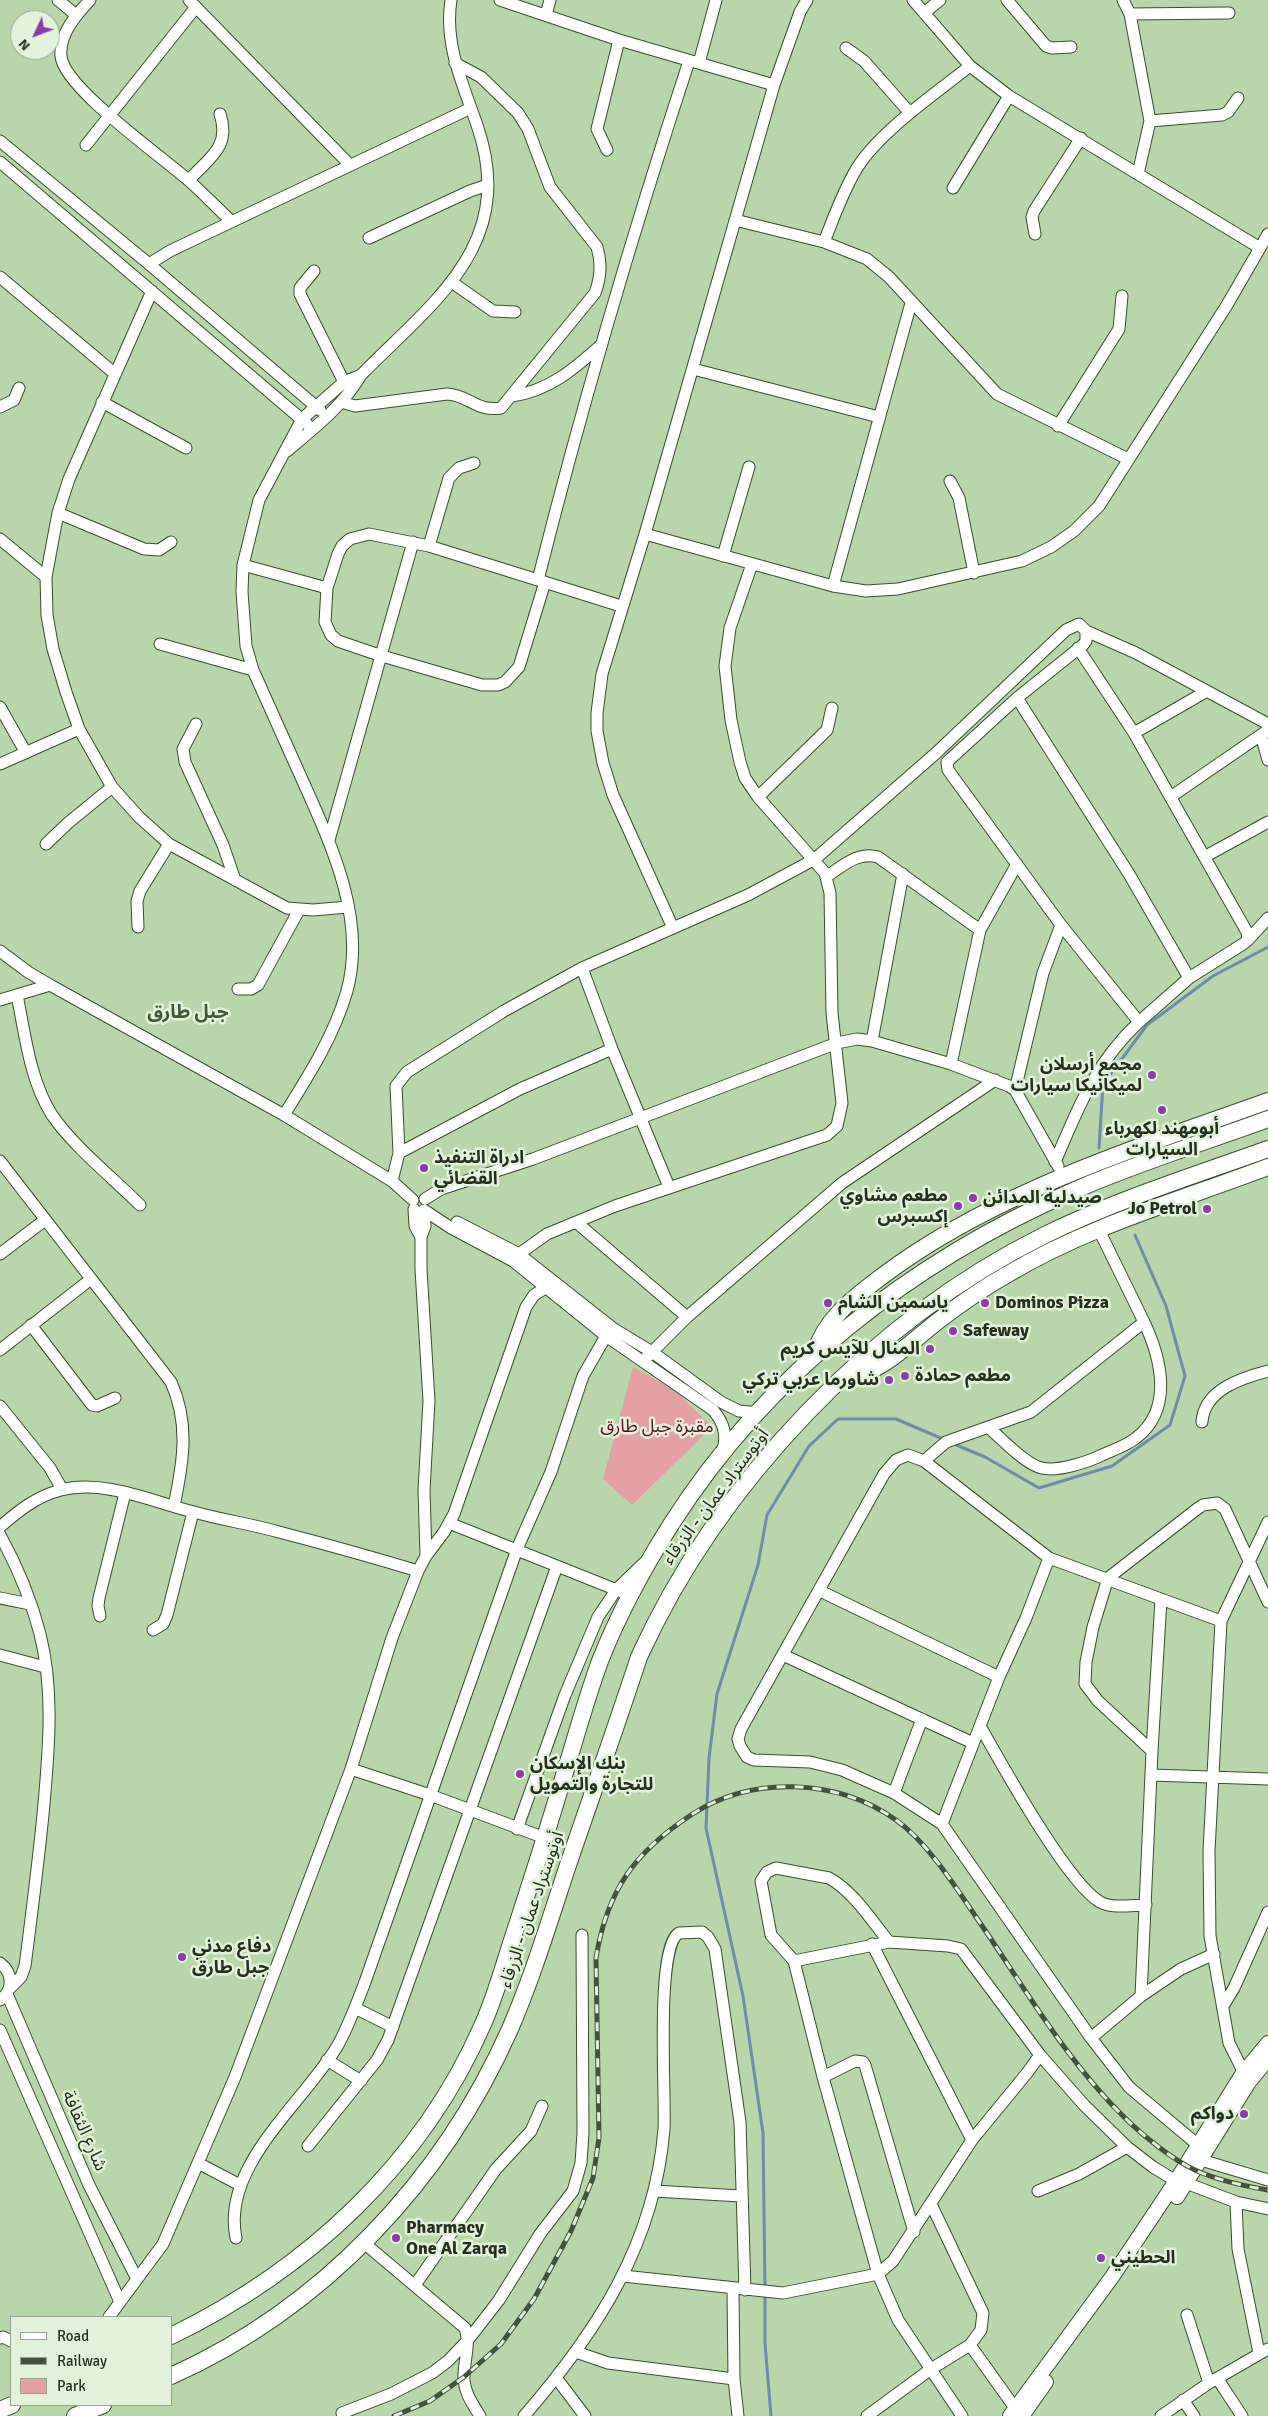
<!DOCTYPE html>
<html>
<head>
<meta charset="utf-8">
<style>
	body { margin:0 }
	#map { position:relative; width:1268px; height:2416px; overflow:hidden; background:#b8d6aa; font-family:Signika,sans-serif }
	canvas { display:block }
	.legend { position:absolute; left:10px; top:2316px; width:162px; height:90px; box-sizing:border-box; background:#e2f2db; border:1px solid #96a48f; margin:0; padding:6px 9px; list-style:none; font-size:15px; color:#24301e }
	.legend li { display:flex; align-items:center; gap:10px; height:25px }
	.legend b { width:25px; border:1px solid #96a48f }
	.north { position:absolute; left:10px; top:10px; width:50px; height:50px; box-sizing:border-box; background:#e2f2db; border:1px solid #96a48f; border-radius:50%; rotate:227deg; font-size:14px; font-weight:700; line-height:20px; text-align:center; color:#24301e }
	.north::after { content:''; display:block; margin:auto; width:18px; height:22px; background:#8d3baa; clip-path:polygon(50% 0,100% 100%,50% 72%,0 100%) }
</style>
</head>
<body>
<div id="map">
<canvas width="1268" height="2416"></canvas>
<ul class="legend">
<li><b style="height:6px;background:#fff"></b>Road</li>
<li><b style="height:6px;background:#43533b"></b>Railway</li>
<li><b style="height:14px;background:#e3a1a4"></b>Park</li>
</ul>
<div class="north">N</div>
</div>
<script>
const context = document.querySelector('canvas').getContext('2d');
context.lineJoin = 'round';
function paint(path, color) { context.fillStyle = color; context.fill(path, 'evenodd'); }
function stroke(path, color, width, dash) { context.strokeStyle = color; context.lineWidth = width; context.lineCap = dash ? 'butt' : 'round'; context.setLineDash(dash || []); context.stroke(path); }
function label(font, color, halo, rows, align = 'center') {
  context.font = font + ' Signika,"Noto Sans Arabic",sans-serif'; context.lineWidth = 5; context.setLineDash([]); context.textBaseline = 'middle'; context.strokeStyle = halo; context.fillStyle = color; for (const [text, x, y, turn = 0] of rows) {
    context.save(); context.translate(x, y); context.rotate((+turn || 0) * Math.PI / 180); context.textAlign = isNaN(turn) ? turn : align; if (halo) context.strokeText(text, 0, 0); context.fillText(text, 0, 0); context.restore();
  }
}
paint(new Path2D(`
	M633,1367L676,1391L712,1427L632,1505L603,1479Z`), '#e3a1a4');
stroke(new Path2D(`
	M1099,1148L1103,1084L1147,1025L1213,976L1268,947
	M954,1444L985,1457L1039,1488L1112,1466L1170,1425L1185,1376L1166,1306L1135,1235
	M765,2288L763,2133L743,1996L706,1828L709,1758L717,1694L758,1565L767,1515L809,1446L838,1419H896L943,1439
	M765,2294V2343L771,2416`), '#6e8cad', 3);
const minor = new Path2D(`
	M58,0L76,15
	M90,0C76,15 59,34 61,56C63,87 161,156 187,179C202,192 216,207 231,221
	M189,0L350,165
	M500,0L619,40L774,85
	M913,0L970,66L1009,96L1260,248
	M1007,0L1046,46L1052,48L1071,47
	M1123,0L1130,14L1150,121L1138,174
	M924,13L940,0
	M1130,14L1229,13
	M546,15L550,0
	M846,48L864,61L910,113
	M699,63L716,0
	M1150,121L1222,115L1228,112L1238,98
	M0,141L149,264L320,410
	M86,145L196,7
	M607,150L597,129L619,40
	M0,162L307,424
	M189,180C209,158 231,147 220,114
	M953,188L1009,96
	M735,220L824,242L867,259L889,277L997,394L1128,459
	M1035,234L1032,217L1034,211L1081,138
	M369,238L470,191L488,185
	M824,242C834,217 843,191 857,168C879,132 936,93 970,66
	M149,264L170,251L471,108
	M314,271L300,288V294L344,382L349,386
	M0,277L114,373
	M453,283L493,311L515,312
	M152,291L69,479L58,513L46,577L47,615L53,649L66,692L79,729L112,787L139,817L169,844L287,908L313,910L348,907
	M693,369L879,417
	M512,396C549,391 574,369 601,345
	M102,402L186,448
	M341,402L355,406L447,394C469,395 476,412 501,408L595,293C601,277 602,263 597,247L550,187L528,129L518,113L481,77L455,63
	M0,407L14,400L19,388
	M1058,426L1119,329L1122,296
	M287,451C314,428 343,406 361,375C435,300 518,244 477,125C463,84 444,45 451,0
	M950,481L959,498L974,573
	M58,513L144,549L159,550L171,542
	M645,534L833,586L866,591L898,589L1022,561L1051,547L1074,531L1099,506L1227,305L1268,234
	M0,539L46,577
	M429,546L449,478L459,468L474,463
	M723,556L749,467
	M243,565L327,588
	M538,580C582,405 633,232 689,61
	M545,582L519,667L505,682L498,685H482L382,656L338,641L331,635L325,622L327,588L338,554L342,546L350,539L369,534L429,546L621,606
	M833,586L911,303
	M1086,631L1136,653L1268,724
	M160,644L253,670
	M1078,648L1134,733L1247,932L1248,940L1243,944L1189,978L1139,1022
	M1017,698L1129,874L1189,978
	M0,707L26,753
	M196,724L183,749L185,762L223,845L235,880
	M1134,733L1207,691
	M1261,735L1268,760
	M0,764L79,729
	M1172,796L1268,730
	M758,797L827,730L832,708
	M329,840L413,542
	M46,844L68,823L112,787
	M1206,856L1268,822
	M827,876C843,866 858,851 878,857L980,930
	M138,927L137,901L140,891L169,844
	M673,928L613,795L603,763L597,731V713L602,674L645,534L774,85L800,12L807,0
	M1248,940L1268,918
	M0,951L28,972L50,985L284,1115L392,1181L413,1200
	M582,968L612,1049L669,1187
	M238,989H251L258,985L299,910
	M17,995C25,1034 30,1081 52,1115C74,1147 112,1177 140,1205
	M0,1000L50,985
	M872,1041L903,874
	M951,1064L980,930L1017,864
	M1015,1090L1043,973L1061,925
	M284,1115C309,1075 334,1036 347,991C367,918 330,842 301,777C285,741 269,705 253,670L246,646L242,592L243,565L259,500L302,419L344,382L361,375
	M399,1153L520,1089L612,1049
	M0,1161L171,1382C190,1424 183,1463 174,1506
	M392,1181L399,1153L396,1086L407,1072L504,1011L582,968L748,895L815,859L935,754L1066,630L1079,624L1086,631V641L1083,645L1017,698L947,762L948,770L1061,925L1139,1022C1095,1063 1078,1108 1055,1162
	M425,1199L441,1189L533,1159L837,1043L857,1039L872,1041L951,1064L1009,1086L1015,1090L1058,1166
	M414,1209L415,1226L421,1237
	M424,1210L451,1228L513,1261L606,1336L713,1410C724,1423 727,1434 723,1451
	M457,1222L519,1254L614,1329L652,1352L721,1402L739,1411L759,1413
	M576,1222L687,1317
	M0,1254L45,1220
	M519,1254L547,1234L615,1206L827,1135L837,1126L842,1103L832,1013L830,893L825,873L758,797L745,778L740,762L731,720L725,666L730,628L752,564
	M31,1325L92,1405L97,1406L115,1398
	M0,1350L91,1279
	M644,1360L687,1317L842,1183L995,1080
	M0,1406L50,1468L62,1489
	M1202,1422C1204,1390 1241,1378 1268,1371
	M988,1427C1001,1438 1026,1465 1042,1468C1057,1472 1088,1462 1102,1455C1113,1450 1126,1446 1136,1438C1174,1409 1161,1358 1144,1322
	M924,1461L946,1442L1031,1412L1144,1322L1099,1230
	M449,1523L622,1592
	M0,1527C18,1511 37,1496 61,1490C104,1479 153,1502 194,1512C222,1520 251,1524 279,1532C325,1544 372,1557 418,1571
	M0,1535C17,1566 31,1599 40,1634C54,1689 49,1747 44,1804C39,1858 32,1912 25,1966L21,1977L10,1988
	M426,1556L444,1532L454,1514L526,1307L534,1295L547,1287
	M820,1591L999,1677
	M0,1598L30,1604
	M100,1616L98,1606L99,1598L125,1493
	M153,1630L163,1624L167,1615L193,1512
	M0,1655L45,1667
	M783,1655L973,1743
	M980,1726C1001,1763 1067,1883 1100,1902C1113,1909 1132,1905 1146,1905
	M1152,1751L1098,1701L1085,1684L1086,1662L1093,1627L1108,1578L1197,1509L1203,1505L1217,1503L1225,1509L1268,1602
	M351,1769L430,1795L545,1838
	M1152,1775L1268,1779
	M894,1793L922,1719
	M942,1824L999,1677L1026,1618L1049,1558
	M517,1829L565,1695L598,1617L616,1590L644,1563
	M872,1944L972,2140
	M794,1961L771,1935L761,1881L767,1872L776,1868L829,1878C854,1892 871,1920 889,1942
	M0,1963C13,1973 14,1990 0,2000
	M7,1994L89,2185L137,2279
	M1141,1996L1181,1969L1214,1954
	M1223,2006L1234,1988L1268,1912
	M355,2008L393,2027
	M0,2030L120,2302
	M1091,2038L1141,1996L1152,1751L1161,1599
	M327,2060L361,2081
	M823,2077L855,2061L863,2062L865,2065L914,2232
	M1247,2079L1229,2043L1210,1936L1209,1851L1221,1621L1268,1522
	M1198,2145L1129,2087L1091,2038L942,1824L894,1793L842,1770L810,1762L754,1760L747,1757L740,1746L738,1739L741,1729L884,1474L896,1460L908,1455L924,1461L1049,1558L1221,1621
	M308,2146L377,2060L388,2040L557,1566
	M1201,2160L1268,2180
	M198,2163L240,2185
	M1186,2183L1236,2202L1268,2209
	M654,2191L741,2196
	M1038,2191L1079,2174L1127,2147
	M1236,2202L1238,2249L1259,2353
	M236,2238C221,2165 304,2103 338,2045C349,2025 357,2003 365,1982L517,1549L551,1472L583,1376L606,1336
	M364,2243L465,2328C471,2346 463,2362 464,2380C465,2394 473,2404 480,2416
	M623,2276L783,2293L878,2274L893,2261L972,2140L1027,2073L1040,2055
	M415,2285L496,2169L531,2131L542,2106
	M733,2289L734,2379L738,2416
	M1187,2315L1209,2383
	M109,2317L163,2244L235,2077L351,1769L392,1638L418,1571L426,1556L424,1490L429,1401L421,1269V1237L425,1226L424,1210
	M0,2338L3,2337L11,2341
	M970,2345L1015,2408
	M576,2352L608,2363L734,2379
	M1217,2378L1242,2416
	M557,2379L585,2416
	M1183,2400L1194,2416
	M342,2413L391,2394L432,2373L448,2361L468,2340L499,2300L540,2234L573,2191L581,2163L583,2133L582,1935
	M524,2416C597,2332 655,2243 664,2129C666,2097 655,1946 679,1933L702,1932L708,1937L715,1949L740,2122L745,2290
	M867,2416L931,2369L970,2345L981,2330L983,2313L931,2204
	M962,2416L898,2320L878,2274L823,2077L794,1961L889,1942L948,1946L961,1949L1040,2055L1084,2105L1127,2147L1153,2167L1176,2181
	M1161,2416L1209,2383L1268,2349`);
const major = new Path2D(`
	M1177,2197L1249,2082L1268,2059
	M1010,2416L1112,2277L1176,2181L1243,2073L1268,2043
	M1022,2416L1046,2382`);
const highway = new Path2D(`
	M814,1355C825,1319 852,1299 881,1277C995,1191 1135,1149 1268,1101
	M843,1380C884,1371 906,1346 938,1321C960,1304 983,1288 1008,1274C1088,1226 1181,1200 1268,1167
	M171,2336C307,2270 422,2164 483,2024C496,1995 504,1964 514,1934C530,1885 546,1835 561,1785C574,1744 585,1702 600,1661C619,1613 644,1567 672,1523C767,1374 912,1261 1073,1191C1136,1163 1203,1143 1268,1119
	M171,2376C323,2308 443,2180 510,2029C533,1976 550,1919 568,1865C592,1795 616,1727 639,1657C718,1483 873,1320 1045,1235C1116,1200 1193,1176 1268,1149
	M0,2410L12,2405
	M75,2416L103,2405`);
stroke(minor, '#365029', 13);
stroke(major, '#365029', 16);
stroke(highway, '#365029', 18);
stroke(minor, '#fff', 11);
stroke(major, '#fff', 14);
stroke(highway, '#fff', 16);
const rail = new Path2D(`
	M394,2416L430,2401L464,2377L501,2344L534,2299L571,2231L593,2178L599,2138L596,1958C607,1890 635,1852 691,1815C751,1775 837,1778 896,1820C927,1842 955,1886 976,1917C1023,1985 1065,2059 1124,2117C1142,2135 1173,2160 1195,2170C1217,2180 1244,2186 1268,2190`);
stroke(rail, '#43533b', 5);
stroke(rail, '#e2f2db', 3, [9]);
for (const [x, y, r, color] of [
	[1152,1075,5,"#8d3baa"],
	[1162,1110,5,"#8d3baa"],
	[424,1168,5,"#8d3baa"],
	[973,1198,5,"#8d3baa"],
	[958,1206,5,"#8d3baa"],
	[1207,1209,5,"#8d3baa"],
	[828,1303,5,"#8d3baa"],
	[985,1303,5,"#8d3baa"],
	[953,1331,5,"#8d3baa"],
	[930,1349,5,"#8d3baa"],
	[905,1376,5,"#8d3baa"],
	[889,1380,5,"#8d3baa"],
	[520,1774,5,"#8d3baa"],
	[182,1957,5,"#8d3baa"],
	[1244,2114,5,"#8d3baa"],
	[396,2238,5,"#8d3baa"],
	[1101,2258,5,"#8d3baa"]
]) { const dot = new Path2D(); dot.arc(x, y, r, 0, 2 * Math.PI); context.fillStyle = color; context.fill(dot); stroke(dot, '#e2f2db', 2); }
label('bold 18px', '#24301e', '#e2f2db', [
	["مجمع أرسلان",1142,1065,"right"],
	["لميكانيكا سيارات",1142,1086,"right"],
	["أبومهند لكهرباء",1162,1129,"center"],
	["السيارات",1162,1150,"center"],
	["ادراة التنفيذ",434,1158],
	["القضائي",434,1179],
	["مطعم مشاوي",948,1196,"right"],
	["إكسبرس",948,1217,"right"],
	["صيدلية المدائن",983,1198],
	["Jo Petrol",1197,1209,"right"],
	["ياسمين الشام",838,1303],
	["Dominos Pizza",995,1303],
	["Safeway",963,1331],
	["المنال للآيس كريم",920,1349,"right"],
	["مطعم حمادة",915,1376],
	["شاورما عربي تركي",879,1380,"right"],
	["بنك الإسكان",530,1764],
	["للتجارة والتمويل",530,1785],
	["دفاع مدني",192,1947],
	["جبل طارق",192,1968],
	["دواكم",1234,2114,"right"],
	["Pharmacy",406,2228],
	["One Al Zarqa",406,2249],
	["الحطيني",1111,2258]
], 'left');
label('18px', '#640d1f', '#e2f2db', [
	["مقبرة جبل طارق",657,1427]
]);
label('18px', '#24301e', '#e2f2db', [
	["أوتوستراد عمان - الزرقاء",716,1497,-53],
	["أوتوستراد عمان - الزرقاء",532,1910,-71],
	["شارع الثقافة",84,2131,66]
]);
label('bold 19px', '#405b34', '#e2f2db', [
	["جبل طارق",188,1013]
]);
</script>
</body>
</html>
